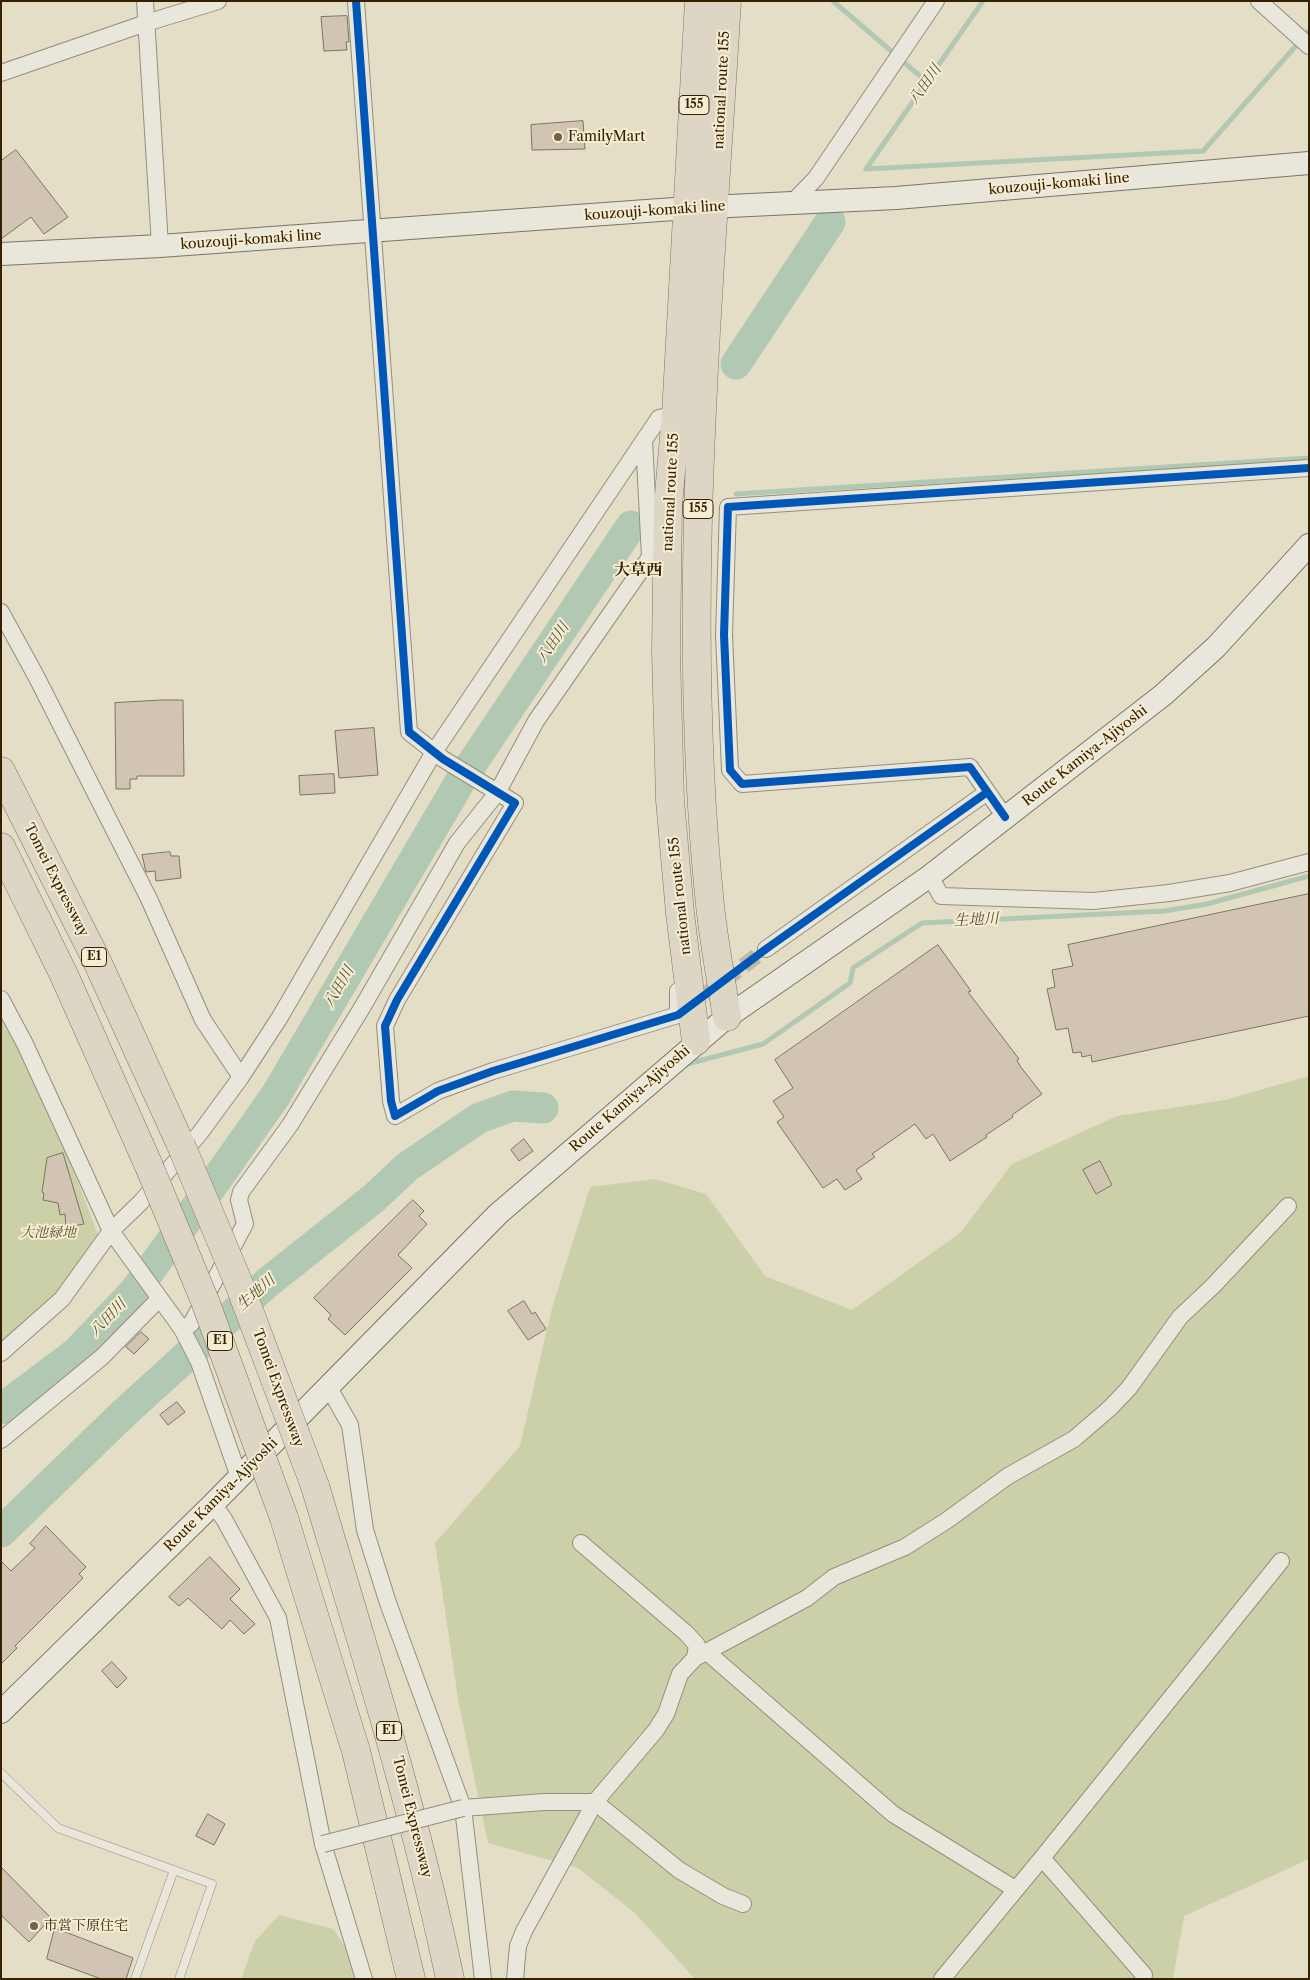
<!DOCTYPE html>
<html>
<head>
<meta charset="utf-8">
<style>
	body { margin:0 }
	#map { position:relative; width:1310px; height:1980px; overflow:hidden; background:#e4dec7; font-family:"Libre Caslon Text",serif }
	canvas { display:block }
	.frame { position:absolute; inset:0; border:2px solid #372000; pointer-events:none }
</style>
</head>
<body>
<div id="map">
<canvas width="1310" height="1980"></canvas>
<div class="frame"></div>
</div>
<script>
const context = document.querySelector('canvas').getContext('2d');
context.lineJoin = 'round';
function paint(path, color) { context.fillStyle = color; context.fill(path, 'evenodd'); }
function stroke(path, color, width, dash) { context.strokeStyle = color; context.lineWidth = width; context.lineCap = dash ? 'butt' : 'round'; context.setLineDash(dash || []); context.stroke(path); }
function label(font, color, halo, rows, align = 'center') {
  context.font = font + ' "Libre Caslon Text","Noto Serif JP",serif'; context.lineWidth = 4; context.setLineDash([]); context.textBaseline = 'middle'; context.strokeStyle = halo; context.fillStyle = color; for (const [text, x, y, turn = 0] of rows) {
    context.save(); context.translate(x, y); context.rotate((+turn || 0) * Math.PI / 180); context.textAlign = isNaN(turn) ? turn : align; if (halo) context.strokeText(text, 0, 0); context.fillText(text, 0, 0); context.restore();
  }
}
paint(new Path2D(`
	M1,1014C41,1087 72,1164 101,1243L58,1295L1,1347Z
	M1309,1076V1859L1184,1916L1173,1979H695L635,1913L578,1868L488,1843L459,1705L435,1543L520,1446L552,1308L590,1187L655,1179L706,1194L765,1276L852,1310L961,1232L1012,1164L1117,1116L1225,1100Z
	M279,1915L333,1929L352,1957L356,1979H241L255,1941Z`), '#ccd0a9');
stroke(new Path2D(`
	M833,1L927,82
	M866,169L1203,151L1309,31
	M866,169L983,1
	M736,494L1309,458
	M687,1064L763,1044L850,983L853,968L922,923L1164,911L1207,904L1309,876`), '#b1c8b3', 5);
stroke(new Path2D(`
	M736,364L830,222
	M1,1409L76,1353L134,1292L214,1183L276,1095L461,780L631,526
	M1,1532L123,1414L267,1283L374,1198L407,1167L479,1118L513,1106L543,1108`), '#b1c8b3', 31);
const building = new Path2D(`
	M347,16L349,42H346L347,50L324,51L321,17Z
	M583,121L585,149L532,150L531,125Z
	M16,150L68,217L44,234L31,217L1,239V161Z
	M162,700H183L184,776H137V779H130V789H116L115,703Z
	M374,728L378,775L339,778L335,731Z
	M334,774L335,793L300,795L299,776Z
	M170,852L171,856H179L181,878L156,881L155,871L146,872L142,855Z
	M1309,894V1016L1092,1062L1091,1055L1082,1057L1081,1052L1073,1053L1068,1028L1056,1030L1047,989L1055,987L1052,970L1073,966L1068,945Z
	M938,945L971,991L968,992L1019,1059L1017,1060L1020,1066L1042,1094L1012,1115L1013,1117L986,1135L987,1137L950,1161L933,1134L926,1139L915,1124L872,1154L875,1157L856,1170L862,1179L845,1190L837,1179L823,1188L777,1122L784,1117L773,1101L793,1088L775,1060Z
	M524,1139L533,1151L519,1161L511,1150Z
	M63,1153L84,1224L66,1227L65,1214L60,1215L58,1203L43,1200L44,1193L42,1192L47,1158Z
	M1100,1161L1112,1185L1096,1194L1083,1170Z
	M413,1200L424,1211L419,1216L427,1224L398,1255L412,1268L345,1335L328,1319L331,1315L314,1298Z
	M524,1301L532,1314L535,1312L546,1329L528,1340L508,1311Z
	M141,1332L149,1339L134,1354L126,1347Z
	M177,1402L185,1412L168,1425L160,1415Z
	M46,1526L86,1567L79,1574L83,1578L15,1646L17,1648L1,1664V1561L11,1571L35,1548L30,1544Z
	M210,1557L240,1589L230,1599L255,1624L244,1634L230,1620L222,1629L188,1598L179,1606L169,1597Z
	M112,1662L127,1678L117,1688L102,1671Z
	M208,1814L225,1824L214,1845L196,1836Z
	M1,1867L51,1918L29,1942L1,1915Z
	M55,1928L133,1958L126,1979H101L47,1959Z`);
paint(building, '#d1c4b2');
stroke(building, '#7b7463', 1);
stroke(new Path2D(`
	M686,1009L766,949`), '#c1b89f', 16, [16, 8]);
const service = new Path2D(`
	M1,1773L58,1828L212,1884L179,1979
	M135,1979L174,1870`);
const minor = new Path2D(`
	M145,1L160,246
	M356,1L409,732L443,759L515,803L397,1000L385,1026L391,1101L395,1116L438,1091L493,1071L678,1015V991
	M1259,1L1309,46
	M1,73L146,23L218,1
	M792,203L816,178L936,1
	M644,440L650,557
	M1,612L36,676L149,899L203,1020L241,1077
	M1005,817L970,767L742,784L730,770L724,635L728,507L1309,468
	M930,876L941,896L1093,901L1169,893L1230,883L1309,862
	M766,949L986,793
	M1,999L25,1044L111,1231L182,1329L199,1362L239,1477
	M182,1329L191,1324L245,1224L239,1200L241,1192L290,1125L363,1006L457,843L497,793L536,721L650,557L668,538
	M1,1353L62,1299L111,1231L141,1202L200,1133L241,1077L280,1017L434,752L659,418L676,414
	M328,1386L350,1425L365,1530L388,1603L463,1808L483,1979
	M1,1440L102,1357L159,1299
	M213,1504L224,1519L278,1618L323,1844L364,1979
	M581,1543L686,1633L697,1645L695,1658
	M707,1652L893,1814L1015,1889
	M463,1808L544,1802H595L679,1870L723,1896L743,1904
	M1042,1858L1144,1975
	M515,1979L518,1946L524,1931L595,1802L656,1730L666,1714L680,1674L695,1658L807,1598L834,1577L905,1547L946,1521L1008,1476L1074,1439L1110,1408L1129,1388L1180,1317L1213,1286L1288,1206
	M942,1979L1042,1858L1281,1561`);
const secondary = new Path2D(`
	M1,254L160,246L688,208L896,198L1309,163
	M1,1712L213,1504L498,1214L727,1017L930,876L1163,695L1216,647L1309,545`);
const trunk = new Path2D(`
	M727,1017C721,980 714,943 710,905C679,605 709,302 727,1
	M696,1041L680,913L670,800L666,653L668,506L676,414L699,1`);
const motorway = new Path2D(`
	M1,771L96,959L181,1145
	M1,847L64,975L149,1166
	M315,1486C364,1649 415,1812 450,1979
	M284,1518L356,1751L411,1979`);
stroke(service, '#948e7d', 9);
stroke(minor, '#948e7d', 18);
stroke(secondary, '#7b7463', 24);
stroke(trunk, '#7b7463', 29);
stroke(motorway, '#7b7463', 29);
stroke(service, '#e9e6db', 8);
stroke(minor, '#e9e6db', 16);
stroke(secondary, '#e9e6db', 22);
stroke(trunk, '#ddd6c5', 28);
stroke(motorway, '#ddd6c5', 28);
const minorBridge = new Path2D(`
	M323,1844L463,1808`);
const motorwayBridge = new Path2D(`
	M181,1145L239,1284L315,1486
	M149,1166L205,1301L284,1518`);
stroke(minorBridge, '#948e7d', 18, []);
stroke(motorwayBridge, '#7b7463', 29, []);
stroke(minorBridge, '#e9e6db', 16);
stroke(motorwayBridge, '#ddd6c5', 28);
stroke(new Path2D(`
	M356,1L409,732L443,759L515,803L397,1000L385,1026L391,1101L395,1116L438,1091L493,1071L678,1015L766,949L986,793
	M1005,817L970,767L742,784L730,770L724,635L728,507L1309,468`), '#0057b8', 8);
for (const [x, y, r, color] of [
	[558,137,5,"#746246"],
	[34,1926,5,"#746246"]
]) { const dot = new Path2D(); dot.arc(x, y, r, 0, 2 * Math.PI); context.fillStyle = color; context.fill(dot); stroke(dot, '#f5edd3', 2); }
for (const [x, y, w] of [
	[694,105,30],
	[698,509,30],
	[94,957,25],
	[220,1341,25],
	[389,1731,25]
]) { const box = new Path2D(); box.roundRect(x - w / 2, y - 9.5, w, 19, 4); context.fillStyle = '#f5edd3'; context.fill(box); stroke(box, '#372000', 1); }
label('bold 12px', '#372000', null, [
	["155",694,105],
	["155",698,509],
	["E1",94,957],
	["E1",220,1341],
	["E1",389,1731]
]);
label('14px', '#372000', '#f5edd3', [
	["national route 155",722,90,-87],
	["kouzouji-komaki line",1059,184,-5],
	["kouzouji-komaki line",655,211,-4],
	["kouzouji-komaki line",251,240,-4],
	["national route 155",671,492,-87],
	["Route Kamiya-Ajiyoshi",1085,756,-38],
	["Tomei Expressway",56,880,63],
	["national route 155",680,896,-96],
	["Route Kamiya-Ajiyoshi",630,1099,-41],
	["Tomei Expressway",278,1388,70],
	["Route Kamiya-Ajiyoshi",221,1495,-45],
	["Tomei Expressway",412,1817,76]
]);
label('14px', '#372000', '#f5edd3', [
	["FamilyMart",568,137],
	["市営下原住宅",44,1926]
], 'left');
label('italic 14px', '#5e512b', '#f5edd3', [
	["大池緑地",48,1233]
]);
label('italic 15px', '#555033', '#f5edd3', [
	["八田川",925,85,-55],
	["八田川",553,643,-56],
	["生地川",976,920,-3],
	["八田川",339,987,-60],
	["生地川",256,1293,-41],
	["八田川",108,1318,-46]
]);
label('bold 16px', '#372000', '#f5edd3', [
	["大草西",638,570]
]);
</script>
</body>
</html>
